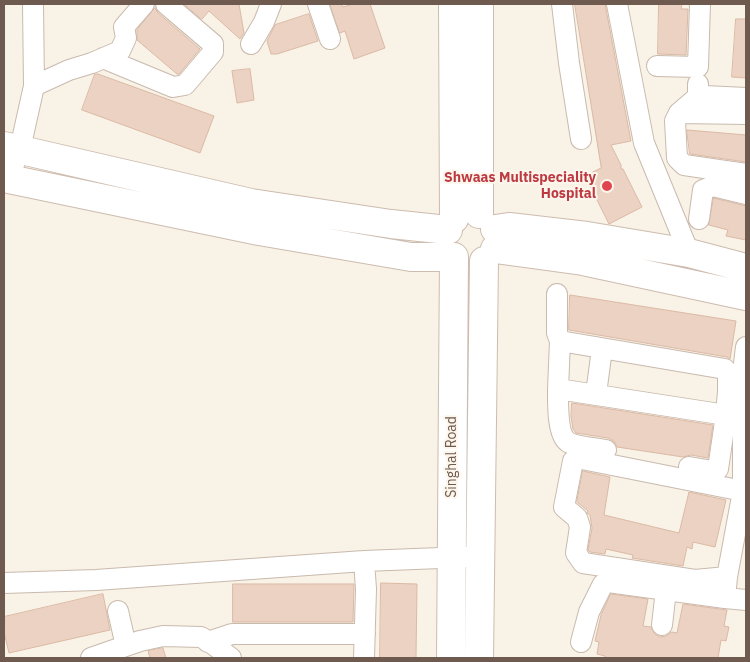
<!DOCTYPE html>
<html>
<head>
<meta charset="utf-8">
<style>
	body { margin:0 }
	#map { position:relative; width:750px; height:662px; overflow:hidden; background:#f9f2e6; font-family:"IBM Plex Sans",sans-serif }
	canvas { display:block }
	.frame { position:absolute; inset:0; border:5px solid #6f5a4f; pointer-events:none }
</style>
</head>
<body>
<div id="map">
<canvas width="750" height="662"></canvas>
<div class="frame"></div>
</div>
<script>
const context = document.querySelector('canvas').getContext('2d');
context.lineJoin = 'round';
function paint(path, color) { context.fillStyle = color; context.fill(path, 'evenodd'); }
function stroke(path, color, width, dash) { context.strokeStyle = color; context.lineWidth = width; context.lineCap = dash ? 'butt' : 'round'; context.setLineDash(dash || []); context.stroke(path); }
function label(font, color, halo, rows, align = 'center') {
  context.font = font + ' "IBM Plex Sans",sans-serif'; context.lineWidth = 4; context.setLineDash([]); context.textBaseline = 'middle'; context.strokeStyle = halo; context.fillStyle = color; for (const [text, x, y, turn = 0] of rows) {
    context.save(); context.translate(x, y); context.rotate((+turn || 0) * Math.PI / 180); context.textAlign = isNaN(turn) ? turn : align; if (halo) context.strokeText(text, 0, 0); context.fillText(text, 0, 0); context.restore();
  }
}
const building = new Path2D(`
	M184,4H239L244,33L240,39L209,11L202,19Z
	M330,4H341L343,7L353,4H370L385,48L354,59L345,31L340,33Z
	M575,4H605L631,141L611,145L621,165V169H623L642,207L609,224L585,176L601,168Z
	M659,4H682L681,9H688L686,55L658,54Z
	M155,8L158,13L200,49L179,74H177L137,40V30Z
	M309,14L318,41L277,54H271L267,41L275,25Z
	M736,19H746V78L732,77Z
	M250,69L254,100L237,103L232,71Z
	M95,74H98L214,116L200,153L82,110Z
	M687,130L746,135V162L690,154Z
	M714,198L746,206V240L726,236L728,230L709,225Z
	M570,295L736,321L730,359L727,357L569,330Z
	M572,403L713,425L708,458L691,455L683,457L617,447L614,441L608,438L576,433L573,429L571,416Z
	M583,471L610,477L604,515L679,533L689,492L726,500L715,547L693,542L692,549L687,547L683,566L632,558L633,555L606,549L605,554L590,552L588,550L592,528L590,515L587,513L588,511L577,502Z
	M381,583L417,584L416,658H380Z
	M233,584H354L353,622H233Z
	M103,594L110,630L9,653L4,632V617Z
	M611,594L648,599L643,626L651,627L655,634L660,637L666,636L672,632L677,633L683,604L727,610L724,626L729,627L726,641L721,640L718,658H604L605,656L597,654L599,642L595,641L601,615Z
	M163,648L166,658H150L148,651Z`);
paint(building, '#ebd2c2');
stroke(building, '#dbb9a4', 1);
const street = new Path2D(`
	M318,4L330,39
	M562,4L569,63L581,139
	M617,4L644,143L689,253
	M251,44L264,22L271,4
	M103,58L173,87L185,85L213,52V44L166,4
	M657,66L698,67L700,4
	M698,84V93L704,96L746,98
	M34,86L69,70L92,63L120,51L126,38L124,27L144,4
	M701,94L679,113L675,121L677,158L684,165L746,174
	M679,113L746,114
	M8,179L20,149L34,86L33,4
	M699,219L703,190L713,186L746,194
	M557,294V333L560,341
	M558,389C558,401 557,435 568,442C576,447 596,448 606,450
	M728,391L726,415L558,389L560,341L725,369L728,373V391L743,393
	M596,394L602,349
	M689,467L713,471L718,469L726,415
	M364,561L366,589L364,658
	M727,577L695,580L583,563L576,553L580,527L577,518L564,507L573,461L582,459L743,491
	M4,583L96,580L364,561L466,557
	M725,598L746,600
	M118,611L126,646
	M662,625L666,590
	M208,642L232,634H365
	M581,642L589,612L603,584L608,582L725,598L727,577L743,491V372L746,347
	M91,658L140,641L163,636L201,637L214,645L231,658`);
const secondary = new Path2D(`
	M453,4L454,219
	M479,4V214
	M4,146L251,203L391,224L448,230
	M4,178L259,231L411,257H454L451,658
	M495,229L509,227L587,236L689,253L746,268
	M495,249L583,261L746,296
	M479,658L484,261`);
stroke(street, '#c9baae', 22);
stroke(secondary, '#cdbcaf', 30);
stroke(street, '#fff', 20);
stroke(secondary, '#fff', 28);
for (const [x, y, r, color] of [
	[607,186,6,"#e0444e"]
]) { const dot = new Path2D(); dot.arc(x, y, r, 0, 2 * Math.PI); context.fillStyle = color; context.fill(dot); stroke(dot, '#fcf6ec', 2); }
label('bold 14px', '#be3a42', '#fcf6ec', [
	["Shwaas Multispeciality",596,178],
	["Hospital",596,194]
], 'right');
label('14px', '#6f5a4f', '#fcf6ec', [
	["Singhal Road",452,457,-90]
]);
</script>
</body>
</html>
